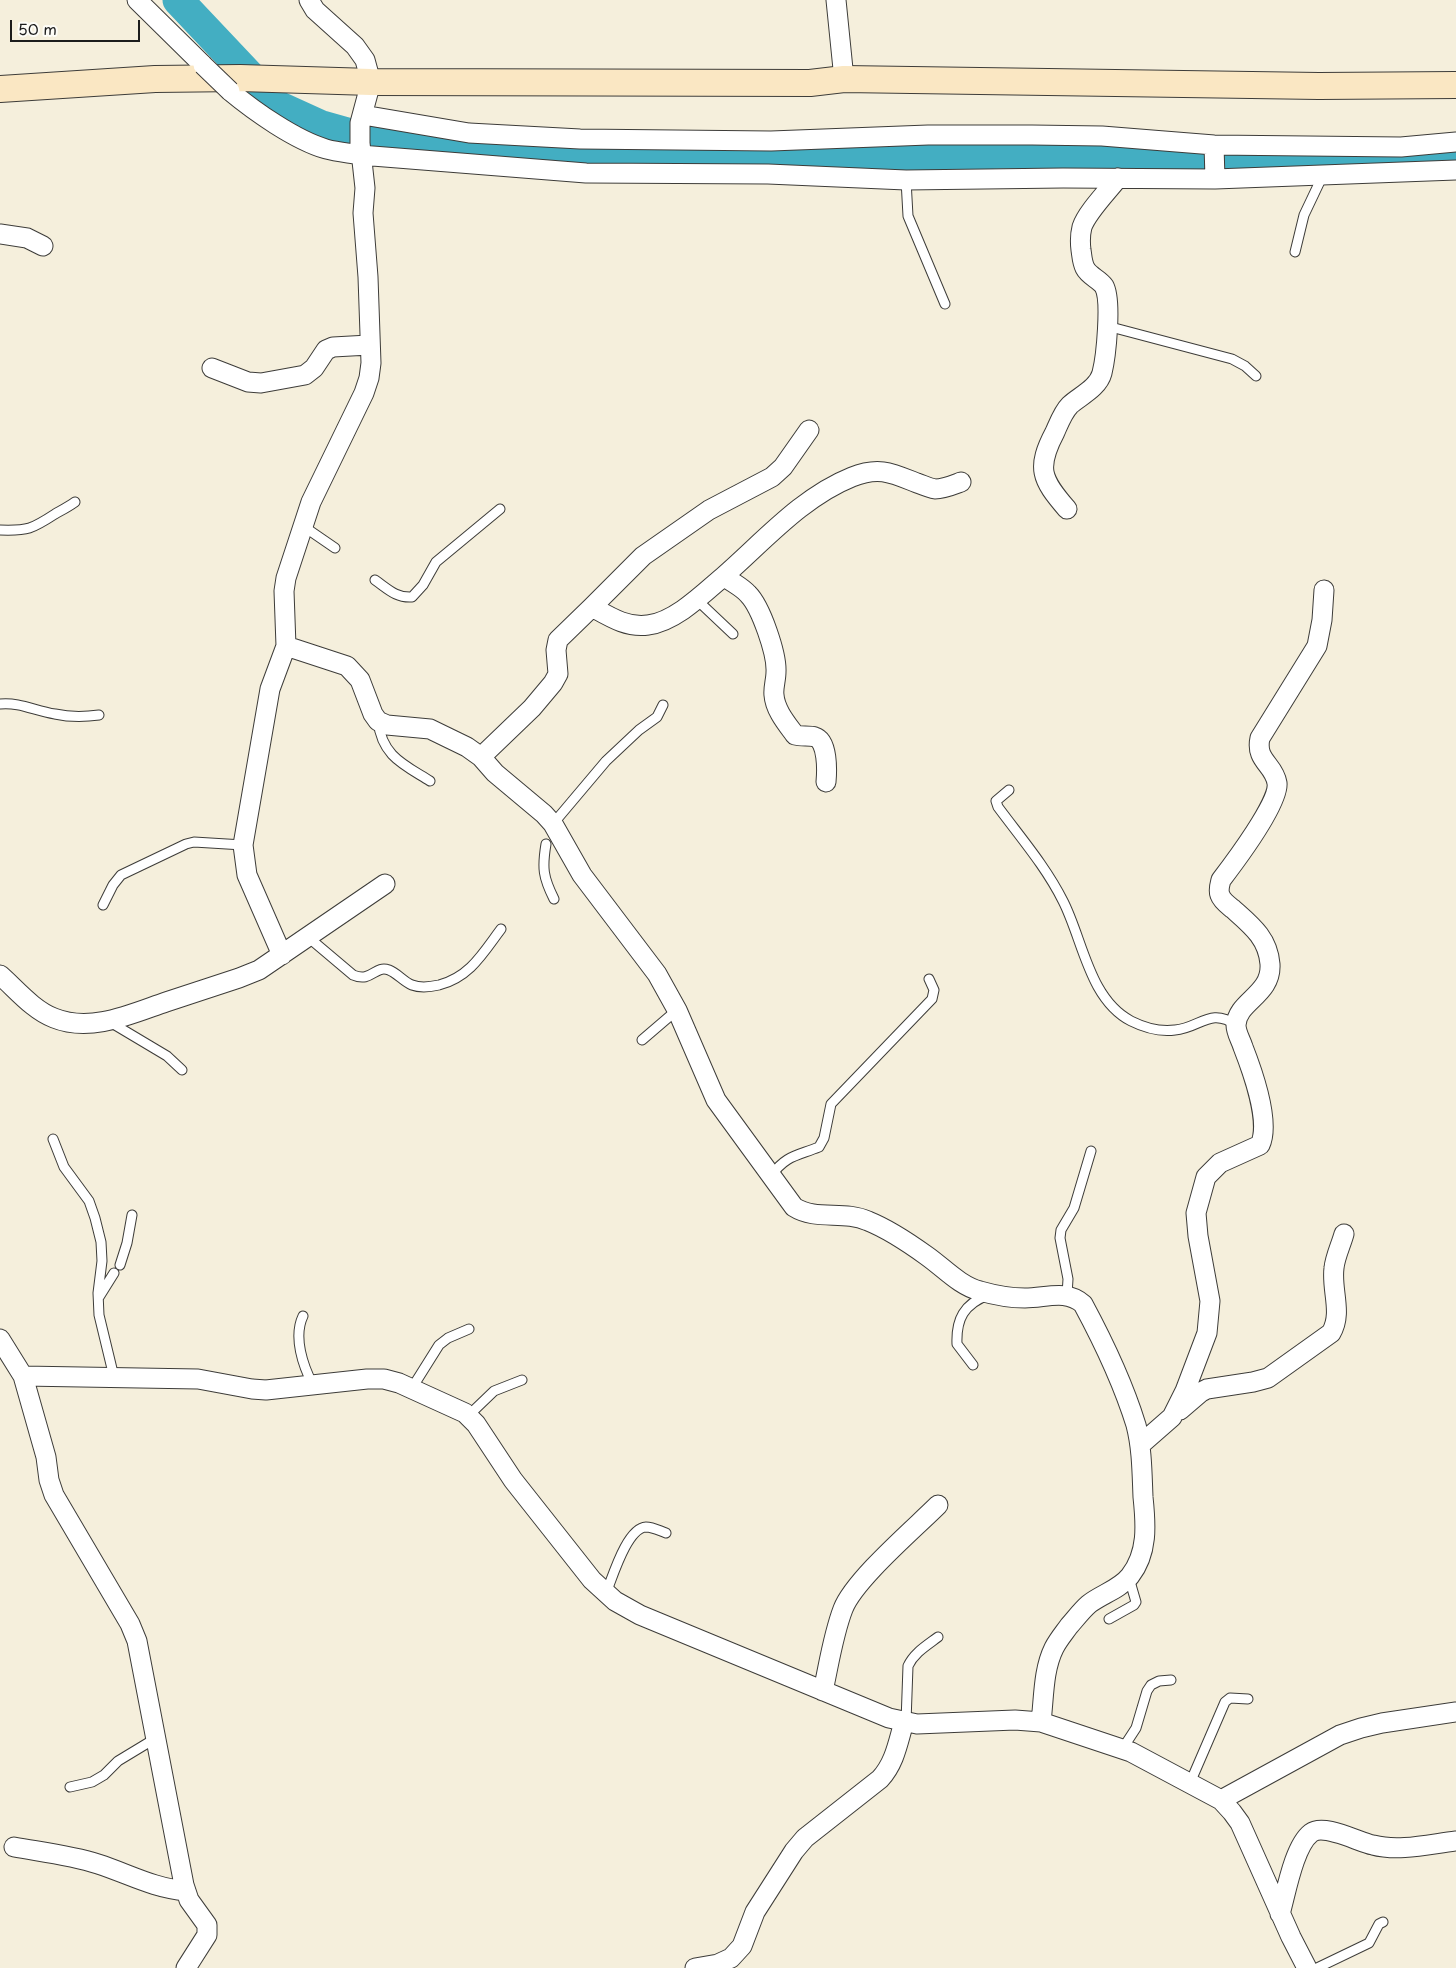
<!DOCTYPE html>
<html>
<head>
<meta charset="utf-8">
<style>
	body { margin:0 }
	#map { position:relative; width:1456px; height:1968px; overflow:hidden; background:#f5efdc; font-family:"Playpen Sans",sans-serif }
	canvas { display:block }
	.scale { position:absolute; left:10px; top:20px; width:130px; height:22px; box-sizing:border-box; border:2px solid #1c1c1c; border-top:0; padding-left:6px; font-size:15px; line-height:18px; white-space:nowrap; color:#1c1c1c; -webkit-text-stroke:4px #fdfcf7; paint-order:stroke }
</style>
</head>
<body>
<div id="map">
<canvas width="1456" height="1968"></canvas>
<div class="scale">50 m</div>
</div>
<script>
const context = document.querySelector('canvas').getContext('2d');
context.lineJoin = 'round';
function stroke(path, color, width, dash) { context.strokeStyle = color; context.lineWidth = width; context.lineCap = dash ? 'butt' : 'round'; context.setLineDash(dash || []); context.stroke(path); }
stroke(new Path2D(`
	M178,0L278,106L322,126L361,137L579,160L821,158L1010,153L1436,157L1456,155`), '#43aec2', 31);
const lane = new Path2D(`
	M906,180L908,216L945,304
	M1295,252L1304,215L1323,175
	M1107,326L1232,359L1245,366L1256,376
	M303,526L335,548
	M0,530C28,531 32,529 55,514C62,510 68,507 75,502
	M375,580C388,589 396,598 412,597L423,585L436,562L500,509
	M696,599L733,634
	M0,704C20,702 35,711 55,714C69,717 84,717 99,715
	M378,721C382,756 403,764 430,781
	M1009,790L996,801L998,807C1021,838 1046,867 1063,901C1083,940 1089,999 1131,1021C1145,1028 1160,1032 1175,1030C1200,1028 1210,1007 1236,1025
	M552,825L606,761L639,730L657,717L663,705
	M546,844C542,868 543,877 554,899
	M103,905L113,885L121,875L186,844L194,842L243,845
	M308,937L353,975C372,983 374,965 389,970C397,973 404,982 412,985C420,988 430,987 439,985C470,977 483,953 501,929
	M110,1022L167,1056L182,1070
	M642,1040L677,1010
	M53,1139L64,1167L89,1201L95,1218L101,1242L102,1261L98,1293L99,1315L114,1377
	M771,1176C786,1155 797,1156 819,1147L824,1138L831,1104L932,999L934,990L929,979
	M120,1265L127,1243L132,1215
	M1067,1295L1068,1279L1060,1238L1061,1230L1074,1208L1091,1151
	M99,1297L114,1273
	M303,1316C293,1337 303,1366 313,1385
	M973,1365L957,1344C956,1319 964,1304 988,1295
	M412,1388L439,1345L448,1338L469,1329
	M468,1416L494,1391L522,1380
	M606,1593C613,1576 627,1528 646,1527C653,1527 660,1531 666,1533
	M1109,1619L1134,1605L1136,1602L1129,1578
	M906,1722L908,1666C914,1653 926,1646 938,1637
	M1123,1748L1136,1728L1147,1691L1151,1685L1159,1681L1171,1680
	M1190,1783L1225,1702L1230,1698L1248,1699
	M70,1787L92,1782L104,1775L118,1761L156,1738
	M1317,1968L1369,1943L1379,1924L1383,1922`);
const street = new Path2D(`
	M137,0L203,65
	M836,0L844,79
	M230,91C254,111 295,140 326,149C337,152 349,153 360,155L586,173L768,174L906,180L1063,178L1215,179L1456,170
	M363,115L469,133L580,139L771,141L928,135H1032L1102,136L1214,145L1401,147L1456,142
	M1214,145L1215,179
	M0,234L27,238L43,246
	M212,368L248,382L261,383L305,375L314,368L326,350L333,347L369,345
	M1067,509C1041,479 1036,468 1055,432C1059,423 1063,412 1070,405C1080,396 1098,388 1102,373C1106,357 1112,300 1104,286C1099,279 1089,276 1085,268C1082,262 1082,256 1081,250C1080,242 1080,235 1082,227C1087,212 1108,191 1118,178
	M724,576C731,582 742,587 748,594C761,607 777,654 776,672C776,680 773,688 774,695C775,710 787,724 795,735C802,737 809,735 815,737C828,741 827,771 826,782
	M592,607C610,617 627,628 648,625C675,622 704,593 724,576C764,541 802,497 852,477C879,466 892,473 917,483C923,485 929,488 935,489C944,489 953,485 961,482
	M286,646L347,666L360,680L373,714L378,721L387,725L430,729L467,747L481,757L495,773L544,814L553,824L582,875L657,974L677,1010L716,1100L794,1207C816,1221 844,1210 868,1221C888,1229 909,1243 927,1256C944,1268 960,1286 980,1291C994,1295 1011,1298 1025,1298C1046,1298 1066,1289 1083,1304C1104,1343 1123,1383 1136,1425C1142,1448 1142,1473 1143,1497C1146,1525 1148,1553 1130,1576C1120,1589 1102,1594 1089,1604C1082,1610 1076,1618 1069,1626C1064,1633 1058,1640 1054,1648C1043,1670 1044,1698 1041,1722
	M481,757L532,708L553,683L558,674L556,650L558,640L592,607L643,556L709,510L772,477L783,467L809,430
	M282,955L247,875L243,845L270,689L286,646L284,591L286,578L311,502L364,393L369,378L371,363L368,277L363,213L365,188L360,143V123L371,82L365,60L355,46L315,10L309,0
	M0,975C16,989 33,1010 54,1018C91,1033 131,1014 166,1002C190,994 215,986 239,978L259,970L385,884
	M0,1339L23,1376L46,1457L49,1480L54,1495L130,1624L137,1641L184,1885L189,1900L207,1925V1935L186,1968
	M23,1376L198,1379L252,1389L266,1390L367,1379H384L399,1383L465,1413L476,1424L513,1480L592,1580L615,1601L640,1615L889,1718L917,1724L1015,1720L1041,1722L1131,1752L1221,1800L1232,1812L1240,1823L1291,1937L1307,1968
	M1180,1410L1201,1392L1207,1389L1253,1382L1268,1378L1331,1333C1343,1313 1331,1290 1334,1268C1335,1257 1341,1245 1344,1234
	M1140,1445L1172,1417L1185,1391L1207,1333L1210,1301L1198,1236L1196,1213L1206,1177L1220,1163L1260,1145C1271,1122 1252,1070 1243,1047C1241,1040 1236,1033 1236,1025C1237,1001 1272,995 1270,964C1268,938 1251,925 1233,909C1228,905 1222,901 1220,895C1218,890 1220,884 1221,880C1234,863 1280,802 1277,783C1274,764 1255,761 1260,738L1317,646L1322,620L1324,590
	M823,1691C829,1664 833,1635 843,1609C854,1580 915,1528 938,1505
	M1221,1800L1340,1735L1361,1728L1382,1723L1456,1712
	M14,1847C42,1852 71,1855 98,1864C129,1874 153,1888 186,1891
	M1280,1914C1286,1893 1294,1846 1311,1833C1324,1823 1358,1842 1373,1845C1399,1852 1430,1844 1456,1841
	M695,1968L718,1964L731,1958L742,1946L755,1912L794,1851L805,1838L880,1779C895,1763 898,1742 904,1722`);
const secondary = new Path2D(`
	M0,89L155,79L240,78L371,82L810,83L844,79L1319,86L1456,85`);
stroke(lane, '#3d3c39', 11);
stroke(street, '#3d3c39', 21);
stroke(secondary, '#3d3c39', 28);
stroke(lane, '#fff', 9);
stroke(street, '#fff', 19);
stroke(secondary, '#fae7c3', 26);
const streetBridge = new Path2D(`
	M203,65L230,91`);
stroke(streetBridge, '#3d3c39', 21, []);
stroke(streetBridge, '#fff', 19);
</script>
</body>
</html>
